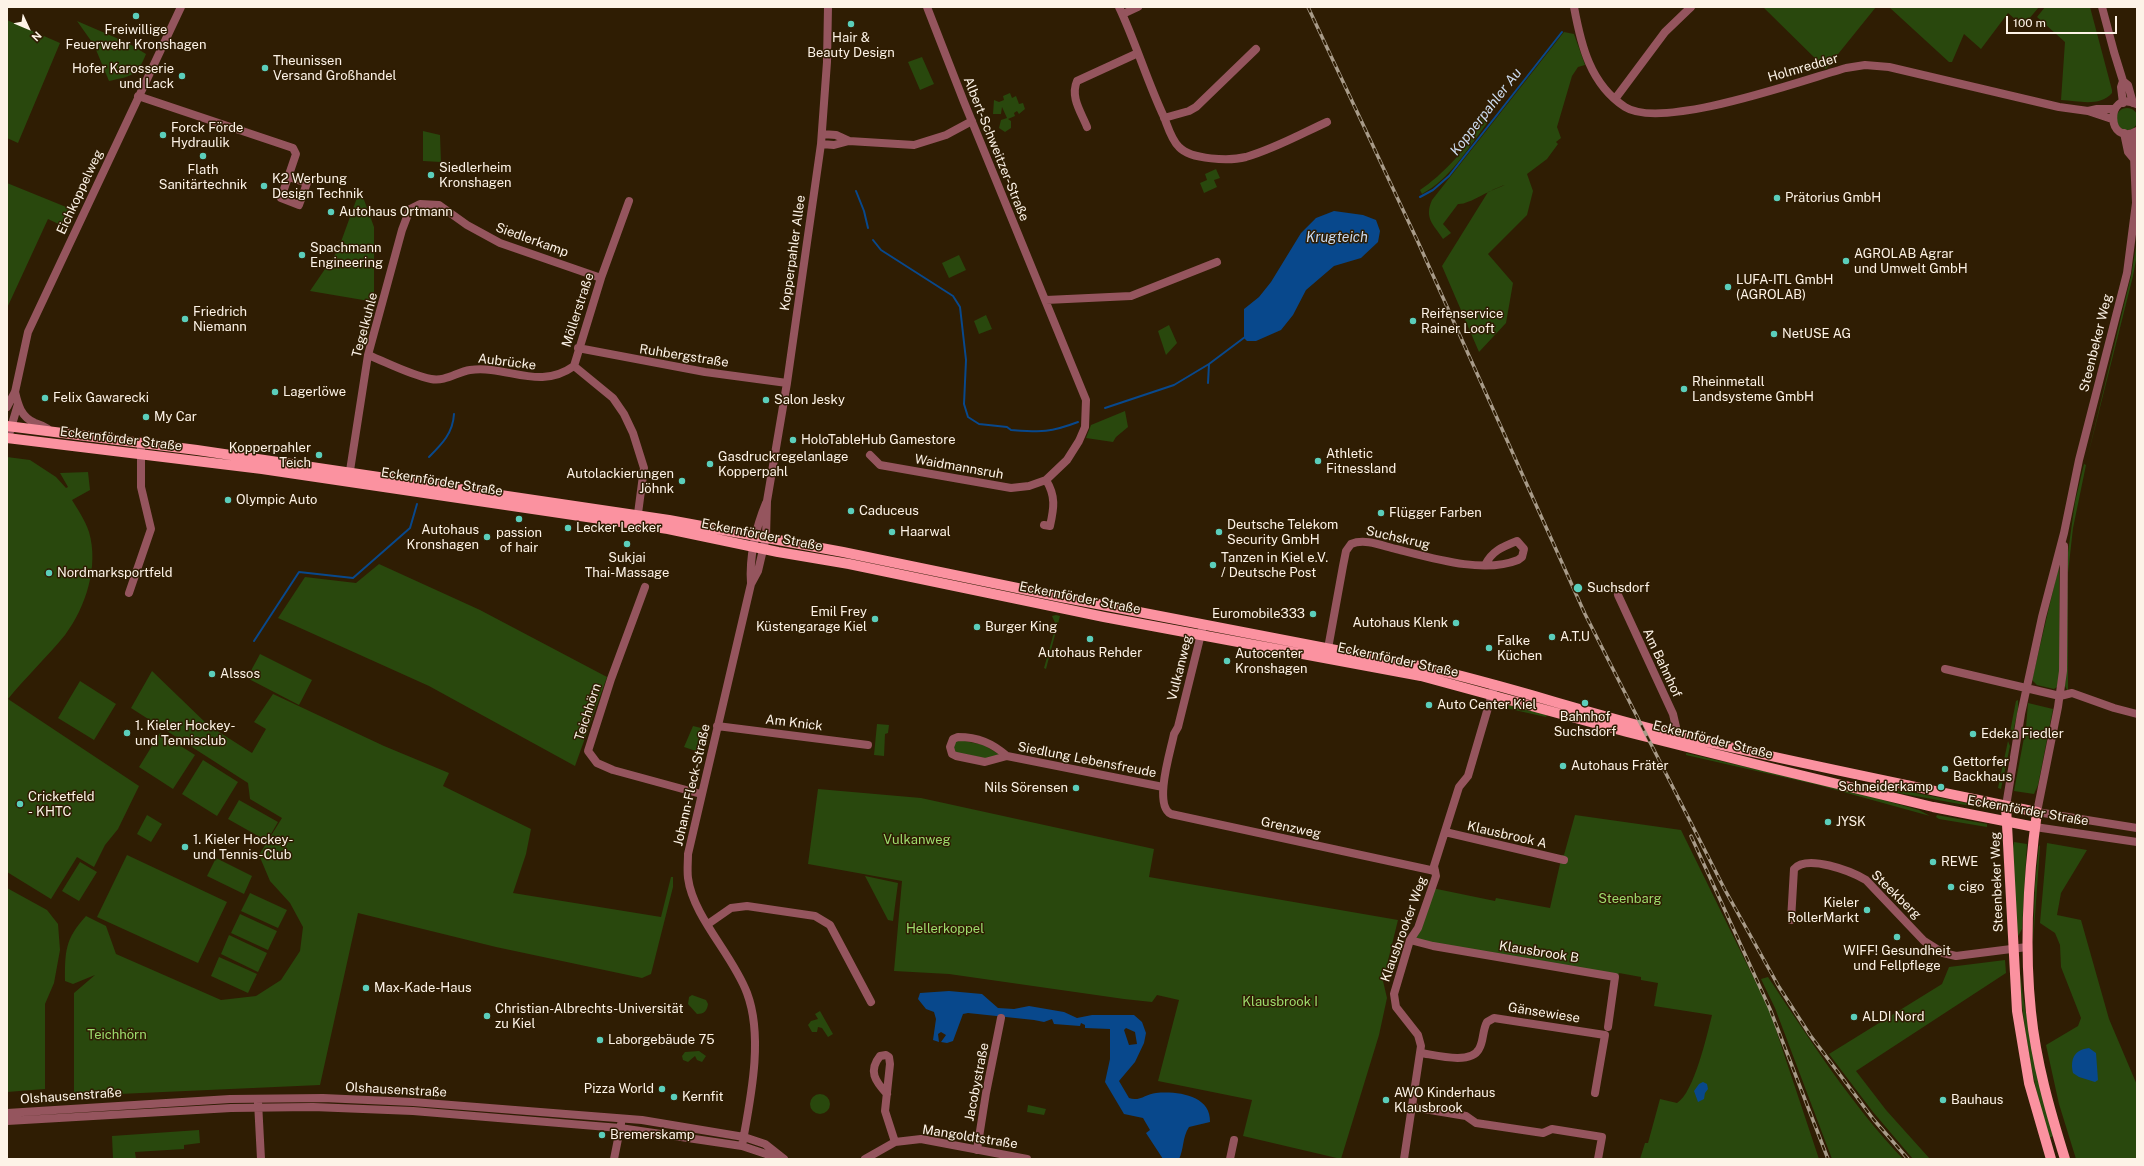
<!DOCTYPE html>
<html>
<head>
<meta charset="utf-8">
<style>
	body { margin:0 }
	#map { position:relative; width:2144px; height:1166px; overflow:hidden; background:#2f1d03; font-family:"Public Sans",sans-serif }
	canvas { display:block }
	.frame { position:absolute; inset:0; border:8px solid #fdf3e7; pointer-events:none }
	.north { position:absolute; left:8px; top:8px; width:40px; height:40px; -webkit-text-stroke:3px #2f1d03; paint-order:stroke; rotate:134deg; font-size:11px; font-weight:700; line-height:16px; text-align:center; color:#fdf3e7 }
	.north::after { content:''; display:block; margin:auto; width:14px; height:18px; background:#fdf3e7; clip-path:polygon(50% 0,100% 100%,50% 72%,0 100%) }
	.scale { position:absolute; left:2006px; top:16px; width:111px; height:18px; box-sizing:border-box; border:2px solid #fdf3e7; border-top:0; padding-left:5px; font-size:12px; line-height:14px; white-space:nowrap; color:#fdf3e7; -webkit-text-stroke:3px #2f1d03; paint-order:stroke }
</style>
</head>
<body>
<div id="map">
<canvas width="2144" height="1166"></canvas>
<div class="frame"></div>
<div class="north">N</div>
<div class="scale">100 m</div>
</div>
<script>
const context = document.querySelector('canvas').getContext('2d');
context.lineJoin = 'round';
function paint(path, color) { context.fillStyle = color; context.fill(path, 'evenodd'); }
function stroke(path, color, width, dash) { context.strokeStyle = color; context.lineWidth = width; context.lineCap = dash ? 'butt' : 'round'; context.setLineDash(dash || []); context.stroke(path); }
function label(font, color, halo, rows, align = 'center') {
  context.font = font + ' "Public Sans",sans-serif'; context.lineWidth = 3; context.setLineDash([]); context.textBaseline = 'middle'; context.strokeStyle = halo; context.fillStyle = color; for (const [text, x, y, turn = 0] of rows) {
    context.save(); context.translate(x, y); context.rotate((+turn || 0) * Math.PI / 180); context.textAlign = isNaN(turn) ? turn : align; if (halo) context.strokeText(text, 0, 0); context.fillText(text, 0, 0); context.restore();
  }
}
paint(new Path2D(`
	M1763,7H1876L1826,69Z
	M1889,7H2039L2023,26L2008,13L1981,49L1964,34L1952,62H1949Z
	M2045,7H2090L2112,90V93C2100,107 2079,101 2061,100L2065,42L2037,17Z
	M7,20L60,43L18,143L7,138Z
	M77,21L128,43L146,54C137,77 131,76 109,81L94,45Z
	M1564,32L1574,34L1585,65L1578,67L1572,76L1557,127L1561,138L1556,142L1558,144L1547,159L1527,174L1533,191L1527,215L1488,254L1513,283L1506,323L1479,352L1442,266L1488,192L1505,185C1490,189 1469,205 1458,204L1443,224L1451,233L1443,239C1433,224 1424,218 1432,200Z
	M922,57L934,84L920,90L908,62Z
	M1010,93L1012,98L1016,96L1019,104L1023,103L1025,109L1019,114L1017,111L1014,113L1015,116L1008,119L1011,121V128L1005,132L999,128L1001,120L1007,118L1002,107L1001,114H993L994,100L999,102L1004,100L1003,96Z
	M2116 119a11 11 0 1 1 22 0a11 11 0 1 1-22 0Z
	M1484,116L1488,122C1468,148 1451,178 1422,194L1420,190C1440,177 1476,142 1479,118Z
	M423,131L440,135L441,162L423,161Z
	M1216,169L1220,178L1214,180L1217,187L1204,193L1200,183L1207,180L1205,174Z
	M7,183L71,209L65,227L48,219L7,308Z
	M358,195L363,197L374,227V300L369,301L310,291L338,250Z
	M2137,241V255L2133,276L2087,459L2131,276Z
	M959,255L966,270L949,278L942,263Z
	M986,315L992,329L979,334L974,321Z
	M1169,325L1177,343L1166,355L1158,331Z
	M1125,411L1128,427L1116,437L1113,442L1086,438L1091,425Z
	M7,457L30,460L56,477L66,488L68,487L60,473L88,472L90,490L72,500C78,510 85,520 89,532C99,566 86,607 65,635C47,657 26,677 8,699L139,786L118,829L105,845L94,867L77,857L51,899L7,872Z
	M2084,464L2086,465L2073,528L2068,573V692L2065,686L2068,552L2075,502Z
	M379,564L480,610L607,677L575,766L429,686L278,618L305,577L356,583Z
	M2059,565L2060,670L2057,687L2054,689L2037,685L2032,680Z
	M1056,615L1060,616L1046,669L1044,668L1056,625L1052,616Z
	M260,654L312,680L299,705L247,678Z
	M152,671L208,725L252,753L266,729L254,722L273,694L384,746L449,773L443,786L531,829L526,854L513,893L661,917L671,877H673V887L651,974L642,978L496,947L358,913L320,1085L74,1096V993L95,975L73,984L65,981C65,951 65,939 86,916L106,926L116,954L221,1000L256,996L281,980L300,951L303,927L290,903L270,881L259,855L282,818L250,799L248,783L131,708Z
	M80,681L116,704L94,740L58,718Z
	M2018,700V709L2013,733L2010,732L2016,701Z
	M1506,703L1547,715L1546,717L1501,707Z
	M2028,703L2053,709L2038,785L2034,794L2014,791L2026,727Z
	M877,724L889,725L888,733L885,734L884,756L874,755Z
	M693,726L701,728L696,751L684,747Z
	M160,733L195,755L173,789L139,767Z
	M960,740L984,745L1000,755L990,759L956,753L953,746L954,743Z
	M2008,741L2010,746L2001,789L1998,788Z
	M1686,753L1851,791L1919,810L1930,816L1818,785L1686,755Z
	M203,760L238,782L217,816L182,794Z
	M1865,783L1987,807V809L1866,787Z
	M818,789L921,798L1154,849L1149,877L1398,920L1383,981L1387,998L1379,1035L1341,1159L1243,1136L1252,1100L1158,1081L1179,1000L1157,995L1152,1002L1124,999L949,974L894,971L902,881L808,864Z
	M239,800L278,822L267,841L228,819Z
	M147,815L162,824L151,842L137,834Z
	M1575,815L1681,830L1769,1009L1819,1159H1640L1645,1143H1648L1660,1099L1677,1103C1694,1093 1707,1035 1712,1015L1654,1006L1658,983L1641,980V977L1619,973L1618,976L1438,945L1411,936L1432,888L1495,901L1496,898L1550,908L1562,855H1564Z
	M1937,815L1987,824V827L1939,819L1936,817Z
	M2014,842L2027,844L2022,929L2017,938L2012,854Z
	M2047,843L2087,850L2061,893L2057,915L2081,920L2109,1019L2137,1085V1159H2076L2059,1104L2046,1045L2078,1026L2081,1018L2061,967L2060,945L2055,933L2040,923Z
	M2039,845L2040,846L2033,944L2035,885Z
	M127,855L227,902L198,963L97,917Z
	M216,858L252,876L244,894L207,876Z
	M80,862L97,872L79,901L62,891Z
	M865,876L898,883L893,921L888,920Z
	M7,888L47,910L58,924L60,950L54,983L45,1004V1089L7,1092Z
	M250,893L287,910L278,928L241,911Z
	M240,914L277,931L268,950L231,933Z
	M229,935L267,953L258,972L221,954Z
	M219,957L257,974L248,993L211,976Z
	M2005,960L2006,973L1856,1071L1886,1110L1930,1159H1913L1873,1112L1829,1054L1942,984L1949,967Z
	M2019,966L2025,1009L2053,1136L2049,1138C2032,1081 2022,1025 2019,966Z
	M1768,977C1810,1040 1851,1104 1903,1159H1832L1775,1008L1761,979Z
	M692,995L706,1000L708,1004C707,1011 704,1014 697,1014L688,1004L689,997Z
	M820,1011L833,1034L828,1037L822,1028L818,1027L817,1032H812L808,1025L811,1021L818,1019L815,1014Z
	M685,1052L699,1051L706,1056L702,1062L697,1060L695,1056L688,1062L683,1060L682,1056Z
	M810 1104a10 10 0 1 1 20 0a10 10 0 1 1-20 0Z
	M1028,1105L1046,1109L1044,1115L1027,1112Z
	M199,1130L200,1143L184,1145V1149L135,1152L136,1159H113L112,1136Z`), '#29480d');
paint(new Path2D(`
	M1334,211L1363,215L1376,220L1380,231L1378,242L1361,258L1334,266L1306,290L1293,315L1281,330L1256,341H1247L1244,338V309L1259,297L1271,282L1301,233L1316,218Z
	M949,991L982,994L998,1008L1014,1009L1029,1006L1064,1012L1077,1018L1092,1015H1134L1142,1022L1146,1033L1144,1043L1135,1062L1119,1081L1129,1098C1139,1102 1146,1094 1156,1093C1177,1091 1211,1095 1210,1122L1189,1127C1182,1138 1184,1149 1179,1159H1163L1146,1133L1150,1130L1143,1118L1124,1114L1105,1082L1110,1059V1029L1085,1028V1025L1081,1023L1080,1026L1054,1024L1052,1019L1044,1022L1034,1020L968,1013L963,1014L953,1041L947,1043L941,1042L946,1035L941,1032L938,1034L939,1042L933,1040L936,1019L934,1012L926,1009L918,999L920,993ZM1126,1028L1135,1032L1137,1044L1129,1045L1124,1030Z
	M2089,1048L2096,1053L2098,1080L2095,1082L2079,1077L2073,1073C2070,1059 2074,1050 2089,1048Z
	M1703,1082L1707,1084L1708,1089L1705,1093L1704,1099L1698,1102L1694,1091L1699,1084Z`), '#08488c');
stroke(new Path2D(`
	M856,191L864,211L868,228
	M1420,197L1433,190L1449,176L1562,32
	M873,240L881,250L953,296L960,307L966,360L964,404L968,417L979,424L1007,427L1011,430C1041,432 1049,433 1078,422
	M1208,383L1209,364
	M1105,408L1174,385L1209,364L1245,337
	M429,457C442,444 453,433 454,414
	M254,641L299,572L353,578L410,528L417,504`), '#08488c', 2);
stroke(new Path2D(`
	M1119,7C1136,43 1147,81 1164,117C1168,127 1171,139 1179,147C1191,160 1230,161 1246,157C1274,149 1301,134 1327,122
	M1574,7C1581,45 1590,84 1625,107C1662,131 1803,80 1846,68L1865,65L1889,67L2059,107L2088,111L2097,109H2115
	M2102,7L2114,52L2123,81L2128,85L2133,103
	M1123,14L1138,7
	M138,96L293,148L296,154L281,198L299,205L307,183L289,177
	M1615,99L1665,32L1691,7
	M2123,103L2121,87L2123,81
	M2136,104C2105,89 2106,148 2137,131
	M2088,111L2112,119
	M1164,118L1189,111L1196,107L1256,49
	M1087,127C1081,112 1070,97 1077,81L1138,53
	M2124,133L2128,152L2133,158
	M822,134L836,135L849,141L914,145L946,135L972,121
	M821,144L834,145L849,141
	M629,201L601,278L574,366L613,398L624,414L633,433L644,468L637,521
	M1046,300L1131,296L1217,262
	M578,348L705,372L787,383
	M368,355C388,363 410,375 431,379C445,382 457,372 470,370C508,365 539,391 574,366
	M15,392C18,405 21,417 35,423C40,425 45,426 49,430
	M7,407L15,392L28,332L181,7
	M8,438L18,404
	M870,455L880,465L1011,488L1029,486L1046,480L1067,460L1079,441L1085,427L1086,400L964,102L927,7
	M349,477L368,355L402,230L410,209L420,204L439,205L467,225L500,243L601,278
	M1044,525L1050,526C1054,508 1056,496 1046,480
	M2064,546L2063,671L2058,707L2037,812L2137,828
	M751,583C749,557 756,527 766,503
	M645,587L611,679L588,751L597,763L613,770L701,794
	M129,593L151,529L141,487V443
	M1618,595L1673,714L1676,727L1674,739
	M1202,630L1178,727L1174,734C1171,750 1153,805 1171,814L1435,871
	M1327,654L1343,566L1346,551L1351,544C1365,538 1383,546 1396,549C1432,558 1483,574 1518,560L1522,557L1524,549L1517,541C1502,547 1492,551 1485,565
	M1945,669L2060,696L2072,693L2114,708L2137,714
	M717,726L868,745
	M1007,756L985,762L956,756L952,754L950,747L953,739L958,737C978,737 992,743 1007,756L1163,787
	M2006,806L2021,714L2042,617L2064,533L2079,460L2127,273L2136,203L2133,133
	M2035,827L2137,842
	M1445,832L1564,860
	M1791,920L1794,869C1807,854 1851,871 1866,880L1924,941L1943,953L1956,956L2027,947
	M708,924L731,908L747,906L815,916L830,925L871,1002
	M1410,940L1433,946L1615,977L1608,1027
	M1421,1053C1435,1055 1471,1065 1479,1049C1484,1041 1482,1031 1487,1022L1494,1018L1605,1035L1595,1093
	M887,1094C875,1081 868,1071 880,1056L886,1055L889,1057L890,1064L885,1111L895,1142
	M258,1102L261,1159
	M1412,1107L1466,1116L1476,1123L1543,1133L1552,1129L1602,1137L1598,1159
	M7,1113L230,1099L323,1098L413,1102L642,1120L744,1137L765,1144L784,1159
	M7,1121L231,1108L313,1107L413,1111L620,1128L742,1146L769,1155H778
	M742,1146C750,1101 764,1038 747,993C733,955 693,917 688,878C687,870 688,862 688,854L751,584L758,571L766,537L767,501L787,383L821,144L827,62L828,7
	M977,1150L986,1093L1001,1018
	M614,1159L621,1124
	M865,1159L895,1142L921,1139L1027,1159
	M1230,1159L1234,1140
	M1404,1159L1421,1046L1418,1035L1396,1007L1394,994L1410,940L1418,928L1436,876L1434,866L1459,787L1468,776L1495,684`), '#95555e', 8);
stroke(new Path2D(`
	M7,426L197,450L669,520L843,552L1061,597L1424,667C1509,686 1592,715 1677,735C1797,763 1917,787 2037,812C2028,878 2024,945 2031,1012C2036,1062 2050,1111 2065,1159
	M7,438L262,469L668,529L778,552L849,564L1104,617L1421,676L1627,732L1767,767L1933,807L2035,827
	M2006,806L2017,1011L2029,1083L2051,1159`), '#fb92a0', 10);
const rail = new Path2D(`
	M1308,7L1418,242L1585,614L1725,890L1779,987L1810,1035L1874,1120L1908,1159
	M1691,836L1770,1009L1828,1159`);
stroke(rail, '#a89b89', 3.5);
stroke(rail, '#2f1d03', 2, [6]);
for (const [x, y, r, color] of [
	[136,16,4,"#5bcebb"],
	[851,24,4,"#5bcebb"],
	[265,68,4,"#5bcebb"],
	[182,76,4,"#5bcebb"],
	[163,135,4,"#5bcebb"],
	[203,156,4,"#5bcebb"],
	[431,175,4,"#5bcebb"],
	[264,186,4,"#5bcebb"],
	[1777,198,4,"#5bcebb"],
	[331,212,4,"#5bcebb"],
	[302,255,4,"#5bcebb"],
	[1846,261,4,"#5bcebb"],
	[1728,287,4,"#5bcebb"],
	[185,319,4,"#5bcebb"],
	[1413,321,4,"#5bcebb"],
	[1774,334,4,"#5bcebb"],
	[1684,389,4,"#5bcebb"],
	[275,392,4,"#5bcebb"],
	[45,398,4,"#5bcebb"],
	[766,400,4,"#5bcebb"],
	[146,417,4,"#5bcebb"],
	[793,440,4,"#5bcebb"],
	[319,455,4,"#5bcebb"],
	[1318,461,4,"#5bcebb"],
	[710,464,4,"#5bcebb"],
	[682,481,4,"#5bcebb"],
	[228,500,4,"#5bcebb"],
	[851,511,4,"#5bcebb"],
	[1381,513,4,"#5bcebb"],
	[519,519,4,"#5bcebb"],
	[568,528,4,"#5bcebb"],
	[892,532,4,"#5bcebb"],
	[1219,532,4,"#5bcebb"],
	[487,537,4,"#5bcebb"],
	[627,544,4,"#5bcebb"],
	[1213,565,4,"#5bcebb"],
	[49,573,4,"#5bcebb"],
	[1578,588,5,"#5bcebb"],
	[1313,614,4,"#5bcebb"],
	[875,619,4,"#5bcebb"],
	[1456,623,4,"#5bcebb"],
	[977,627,4,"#5bcebb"],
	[1552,637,4,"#5bcebb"],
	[1090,639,4,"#5bcebb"],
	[1489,648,4,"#5bcebb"],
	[1227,661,4,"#5bcebb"],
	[212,674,4,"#5bcebb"],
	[1585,703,4,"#5bcebb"],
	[1429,705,4,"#5bcebb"],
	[127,733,4,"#5bcebb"],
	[1973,734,4,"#5bcebb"],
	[1563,766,4,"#5bcebb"],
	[1945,769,4,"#5bcebb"],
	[1941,787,4,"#5bcebb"],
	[1076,788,4,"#5bcebb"],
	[20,804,4,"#5bcebb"],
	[1828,822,4,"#5bcebb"],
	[185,847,4,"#5bcebb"],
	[1933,862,4,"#5bcebb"],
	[1951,887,4,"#5bcebb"],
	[1867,910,4,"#5bcebb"],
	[1897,937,4,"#5bcebb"],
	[366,988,4,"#5bcebb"],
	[487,1016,4,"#5bcebb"],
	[1854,1017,4,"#5bcebb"],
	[600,1040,4,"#5bcebb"],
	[662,1089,4,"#5bcebb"],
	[674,1097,4,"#5bcebb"],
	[1386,1100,4,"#5bcebb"],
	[1943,1100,4,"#5bcebb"],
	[602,1135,4,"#5bcebb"]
]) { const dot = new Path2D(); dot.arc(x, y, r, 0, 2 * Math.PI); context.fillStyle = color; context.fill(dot); stroke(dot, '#2f1d03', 1.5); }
label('13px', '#fdf3e7', '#2f1d03', [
	["Freiwillige",136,30,"center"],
	["Feuerwehr Kronshagen",136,45,"center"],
	["Hair &",851,38,"center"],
	["Beauty Design",851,53,"center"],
	["Theunissen",273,61],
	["Versand Großhandel",273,76],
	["Hofer Karosserie",174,69,"right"],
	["und Lack",174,84,"right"],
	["Forck Förde",171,128],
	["Hydraulik",171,143],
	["Siedlerheim",439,168],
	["Kronshagen",439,183],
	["Flath",203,170,"center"],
	["Sanitärtechnik",203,185,"center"],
	["K2 Werbung",272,179],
	["Design Technik",272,194],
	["Prätorius GmbH",1785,198],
	["Autohaus Ortmann",339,212],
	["Spachmann",310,248],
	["Engineering",310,263],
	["AGROLAB Agrar",1854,254],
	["und Umwelt GmbH",1854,269],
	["LUFA-ITL GmbH",1736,280],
	["(AGROLAB)",1736,295],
	["Friedrich",193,312],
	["Niemann",193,327],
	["Reifenservice",1421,314],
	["Rainer Looft",1421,329],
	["NetUSE AG",1782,334],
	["Rheinmetall",1692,382],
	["Landsysteme GmbH",1692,397],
	["Lagerlöwe",283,392],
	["Felix Gawarecki",53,398],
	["Salon Jesky",774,400],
	["My Car",154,417],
	["HoloTableHub Gamestore",801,440],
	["Kopperpahler",311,448,"right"],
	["Teich",311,463,"right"],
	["Athletic",1326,454],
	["Fitnessland",1326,469],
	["Gasdruckregelanlage",718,457],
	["Kopperpahl",718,472],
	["Autolackierungen",674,474,"right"],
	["Jöhnk",674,489,"right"],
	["Olympic Auto",236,500],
	["Caduceus",859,511],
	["Flügger Farben",1389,513],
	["Deutsche Telekom",1227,525],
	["Security GmbH",1227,540],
	["Lecker Lecker",576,528],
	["Autohaus",479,530,"right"],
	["Kronshagen",479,545,"right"],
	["Haarwal",900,532],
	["passion",519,533,"center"],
	["of hair",519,548,"center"],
	["Sukjai",627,558,"center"],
	["Thai-Massage",627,573,"center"],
	["Tanzen in Kiel e.V.",1221,558],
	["/ Deutsche Post",1221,573],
	["Nordmarksportfeld",57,573],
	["Suchsdorf",1587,588],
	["Emil Frey",867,612,"right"],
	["Küstengarage Kiel",867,627,"right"],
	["Euromobile333",1305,614,"right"],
	["Autohaus Klenk",1448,623,"right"],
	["Burger King",985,627],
	["A.T.U",1560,637],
	["Falke",1497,641],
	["Küchen",1497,656],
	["Autohaus Rehder",1090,653,"center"],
	["Autocenter",1235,654],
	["Kronshagen",1235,669],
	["Alssos",220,674],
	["Auto Center Kiel",1437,705],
	["Bahnhof",1585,717,"center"],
	["Suchsdorf",1585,732,"center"],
	["1. Kieler Hockey-",135,726],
	["und Tennisclub",135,741],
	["Edeka Fiedler",1981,734],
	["Gettorfer",1953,762],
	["Backhaus",1953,777],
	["Autohaus Fräter",1571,766],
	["Schneiderkamp",1933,787,"right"],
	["Nils Sörensen",1068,788,"right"],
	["Cricketfeld",28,797],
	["- KHTC",28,812],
	["JYSK",1836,822],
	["1. Kieler Hockey-",193,840],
	["und Tennis-Club",193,855],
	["REWE",1941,862],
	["cigo",1959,887],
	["Kieler",1859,903,"right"],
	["RollerMarkt",1859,918,"right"],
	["WIFF! Gesundheit",1897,951,"center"],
	["und Fellpflege",1897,966,"center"],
	["Max-Kade-Haus",374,988],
	["Christian-Albrechts-Universität",495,1009],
	["zu Kiel",495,1024],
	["ALDI Nord",1862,1017],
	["Laborgebäude 75",608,1040],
	["Pizza World",654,1089,"right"],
	["AWO Kinderhaus",1394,1093],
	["Klausbrook",1394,1108],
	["Kernfit",682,1097],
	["Bauhaus",1951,1100],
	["Bremerskamp",610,1135]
], 'left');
label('13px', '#fdf3e7', '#2f1d03', [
	["Holmredder",1803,68,-16],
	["Albert-Schweitzer-Straße",996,149,68],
	["Eichkoppelweg",80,192,-65],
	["Siedlerkamp",532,240,20],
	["Kopperpahler Allee",793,253,-82],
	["Möllerstraße",578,310,-72],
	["Tegelkuhle",365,325,-75],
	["Steenbeker Weg",2096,343,-76],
	["Ruhbergstraße",684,356,9],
	["Aubrücke",507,362,7],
	["Eckernförder Straße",121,439,7],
	["Waidmannsruh",959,467,10],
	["Eckernförder Straße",442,482,9],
	["Eckernförder Straße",762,535,11],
	["Suchskrug",1398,538,13],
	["Eckernförder Straße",1080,598,11],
	["Eckernförder Straße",1398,660,12],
	["Am Bahnhof",1662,663,65],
	["Vulkanweg",1180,668,-76],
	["Teichhörn",588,712,-72],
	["Am Knick",794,723,7],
	["Eckernförder Straße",1713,740,14],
	["Siedlung Lebensfreude",1087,760,11],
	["Johann-Fleck-Straße",692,785,-77],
	["Eckernförder Straße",2028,811,10],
	["Grenzweg",1291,828,12],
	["Klausbrook A",1507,835,13],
	["Steenbeker Weg",1997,882,-92],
	["Steekberg",1896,895,44],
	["Klausbrooker Weg",1404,929,-70],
	["Klausbrook B",1539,952,9],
	["Gänsewiese",1544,1013,9],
	["Jacobystraße",977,1082,-79],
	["Olshausenstraße",396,1090,3],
	["Olshausenstraße",71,1096,-4],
	["Mangoldtstraße",970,1137,9]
]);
label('13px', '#9ddd6d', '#2f1d03', [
	["Vulkanweg",917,840],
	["Steenbarg",1630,899],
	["Hellerkoppel",945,929],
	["Klausbrook I",1280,1002],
	["Teichhörn",117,1035]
]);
label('italic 14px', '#ccdbef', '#2f1d03', [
	["Kopperpahler Au",1486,112,-52],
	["Krugteich",1337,238]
]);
</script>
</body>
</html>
